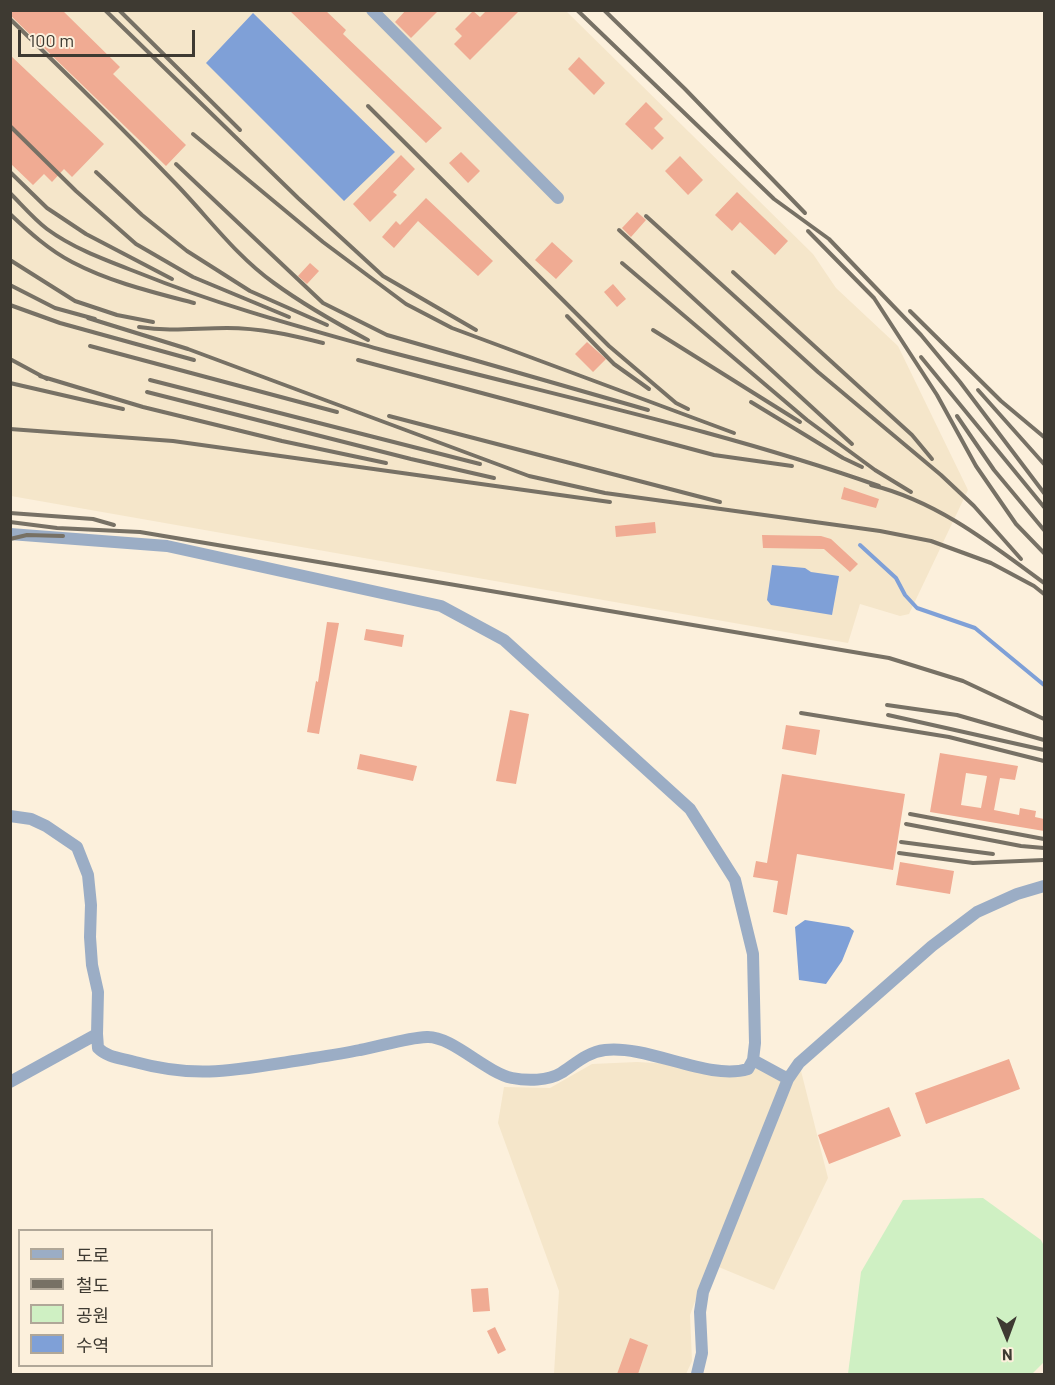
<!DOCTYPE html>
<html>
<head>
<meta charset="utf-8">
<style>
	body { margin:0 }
	#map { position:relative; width:1055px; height:1385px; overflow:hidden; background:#fcf0dc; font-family:Barlow,"Noto Sans KR",sans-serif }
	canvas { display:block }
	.frame { position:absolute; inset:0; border:12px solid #3e3a32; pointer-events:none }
	.legend { position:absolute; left:18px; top:1229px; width:195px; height:138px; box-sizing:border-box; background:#fcf0dc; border:2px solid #b0a798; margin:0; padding:8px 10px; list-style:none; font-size:18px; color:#3e3a32 }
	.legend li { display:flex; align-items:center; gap:12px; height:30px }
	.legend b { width:30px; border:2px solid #b0a798 }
	.north { position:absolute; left:977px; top:1307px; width:60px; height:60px; -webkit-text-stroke:4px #fcf0dc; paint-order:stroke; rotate:179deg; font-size:16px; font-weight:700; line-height:24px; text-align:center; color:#3e3a32 }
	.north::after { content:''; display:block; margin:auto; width:21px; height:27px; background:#3e3a32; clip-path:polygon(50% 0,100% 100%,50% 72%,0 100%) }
	.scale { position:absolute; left:18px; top:30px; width:177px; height:27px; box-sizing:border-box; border:3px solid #3e3a32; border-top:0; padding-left:8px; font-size:18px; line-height:21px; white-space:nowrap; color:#3e3a32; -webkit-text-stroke:4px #fcf0dc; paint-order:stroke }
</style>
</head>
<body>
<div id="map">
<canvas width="1055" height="1385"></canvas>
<div class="frame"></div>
<ul class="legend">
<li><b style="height:8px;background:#9badc5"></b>도로</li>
<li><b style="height:8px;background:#777165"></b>철도</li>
<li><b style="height:16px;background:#cff0c3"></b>공원</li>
<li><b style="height:16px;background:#7fa0d7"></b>수역</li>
</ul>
<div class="north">N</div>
<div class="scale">100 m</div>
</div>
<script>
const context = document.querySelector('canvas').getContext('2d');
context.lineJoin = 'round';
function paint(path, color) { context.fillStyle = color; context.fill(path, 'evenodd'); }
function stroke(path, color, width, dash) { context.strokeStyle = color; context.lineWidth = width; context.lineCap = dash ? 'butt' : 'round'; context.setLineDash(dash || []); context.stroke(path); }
paint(new Path2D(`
	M10,11H566L813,254L836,288L898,346L968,490L909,614L900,616L860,604L848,643L11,496Z
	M637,1062L801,1071L828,1178L774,1290L709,1263L690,1315L692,1361L686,1374H554L559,1291L498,1123L504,1087L550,1088L592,1064Z`), '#f5e6ca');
paint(new Path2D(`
	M983,1198L1041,1240L1044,1246V1362L1032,1374H848L861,1272L903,1200Z`), '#cff0c3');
paint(new Path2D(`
	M253,13L395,152L344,201L206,63Z
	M772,565L805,568L811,572L839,576L832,615L771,605L767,600Z
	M805,920L849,927L854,931L842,961L826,984L799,980L795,927Z`), '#7fa0d7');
stroke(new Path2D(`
	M860,545L896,578L905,595L917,608L975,628L1044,685`), '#7fa0d7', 4);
paint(new Path2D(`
	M10,10H62L120,67L113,74L186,145L166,166L10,15Z
	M289,10H325L346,30L343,34L442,128L426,143Z
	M406,10H439L411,38L395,22Z
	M487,10H520L470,60L454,44L462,36L455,29L473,11L480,17Z
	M10,55L104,144L72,177L64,169L52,182L44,174L33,185L10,163Z
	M579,57L605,83L594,95L568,69Z
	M646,102L663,119L654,128L664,138L652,150L625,124Z
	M461,152L480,171L468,183L449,163Z
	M401,155L415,169L393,192L397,195L370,222L353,204Z
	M680,156L703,180L688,195L665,171Z
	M737,192L788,241L775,255L740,222L732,231L715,215Z
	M426,198L493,261L478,276L418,221L394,248L382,237L396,221L400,225Z
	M637,212L646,220L631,237L622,228Z
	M552,242L573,261L556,279L535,260Z
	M310,263L319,271L307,284L298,276Z
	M613,284L626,299L617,307L604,292Z
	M587,342L606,359L593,372L575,354Z
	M844,487L879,499L876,508L841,499Z
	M655,522L656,533L616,537L615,526Z
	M762,535L821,536L831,539L858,564L850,572L824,549L763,548Z
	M327,622L339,623L319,734L307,732L316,681L318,682Z
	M366,629L404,635L402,647L364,640Z
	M510,710L529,714L516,784L496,781Z
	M786,725L820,730L816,755L782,749Z
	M940,753L1018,766L1015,780L1000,778L994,810L1019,815L1020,808L1036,811L1035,817L1044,819V831L930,812ZM966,773L987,776L981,808L961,805Z
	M360,754L417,766L413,781L357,769Z
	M782,774L905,794L893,870L797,854L787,915L773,912L778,881L753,877L756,861L767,863Z
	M900,862L954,871L950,894L896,885Z
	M1009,1059L1020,1089L926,1124L915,1093Z
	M889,1107L901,1136L829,1164L818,1135Z
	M488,1288L490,1311L473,1312L471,1289Z
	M495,1327L506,1350L498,1354L487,1331Z
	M630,1338L648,1345L638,1374H617Z`), '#f0ab93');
stroke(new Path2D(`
	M372,10L558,198
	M10,534L167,546L441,606L504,640L690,809L735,880L753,954L755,1043L753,1060L788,1079
	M10,816L31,819L46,826L77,847L88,875L91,905L90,937L92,965L98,992L97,1034L10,1082
	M97,1034L98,1048C108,1058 122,1058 135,1062C193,1078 231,1071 288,1062C312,1058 336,1055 360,1050C382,1046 405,1038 427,1037C452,1036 485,1072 512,1078C527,1081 548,1081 561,1073C575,1064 587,1052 605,1050C649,1045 708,1081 748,1069L753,1060
	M697,1374L702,1353L700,1312L703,1292L788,1079L799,1063L932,946L977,912L1017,894L1044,886`), '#9badc5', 12);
stroke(new Path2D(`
	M105,10L298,198L383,276L476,330
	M119,10L240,130
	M577,10L774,199L829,239L921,335L960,382L1044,493
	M604,10L685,89L805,213
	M10,19C66,73 121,127 175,183C208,217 236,256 274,283C304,305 336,323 368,340
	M368,106L609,346L676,403L688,409
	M10,126L76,191L136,244L193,277L289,317
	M193,134L323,242L406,304L452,328L734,433
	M176,164L323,303L387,335L648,410
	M10,172L47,208L86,234L172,279
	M96,172L142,215L187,251L250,291L327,325
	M10,193C22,205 34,219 47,229C74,249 108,261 139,273C218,305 300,327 382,350C548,394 717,429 879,486
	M10,214C29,232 49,250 72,262C110,282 152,292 194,303
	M646,216L818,372L941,475L974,506L1021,559
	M619,230L852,444
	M808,231L874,298L937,395L976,466L1016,524L1044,553
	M10,260L75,301L117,315L153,322
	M622,263L807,420L875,470L911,492
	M733,272L912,435L932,459
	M10,285L55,308L95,319
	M10,305L60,323L194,360
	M910,311L1001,401L1044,437
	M567,316L614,364L649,389
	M88,318L188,349L529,476L605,493L880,531L931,541L991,563L1034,586L1044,594
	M139,327C171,332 196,328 227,328C260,328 291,335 323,343
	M653,330L800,422
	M90,346L337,412
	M921,357L1044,507
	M10,359L47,379
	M358,360L714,455L792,466
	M40,376L143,407L282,441L386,463
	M150,380L480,464
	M10,383L123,409
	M978,390L1044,464
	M147,392L411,459L494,478
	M751,402L843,458L862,467
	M389,416L720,502
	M957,416L994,470L1044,530
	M10,429L173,441L610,502
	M871,485C937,501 991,544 1044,583
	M10,513L93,519L114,525
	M10,522L57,528L140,532L889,658L963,681L1044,719
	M10,539L27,535L63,536
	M887,705L957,715L1044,740
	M801,713L949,737L1044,761
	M888,715L1044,750
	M910,814L1044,839
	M906,824L1021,846L1044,848
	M901,842L993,854
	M899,853L973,863L1044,860`), '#777165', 4);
</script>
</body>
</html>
